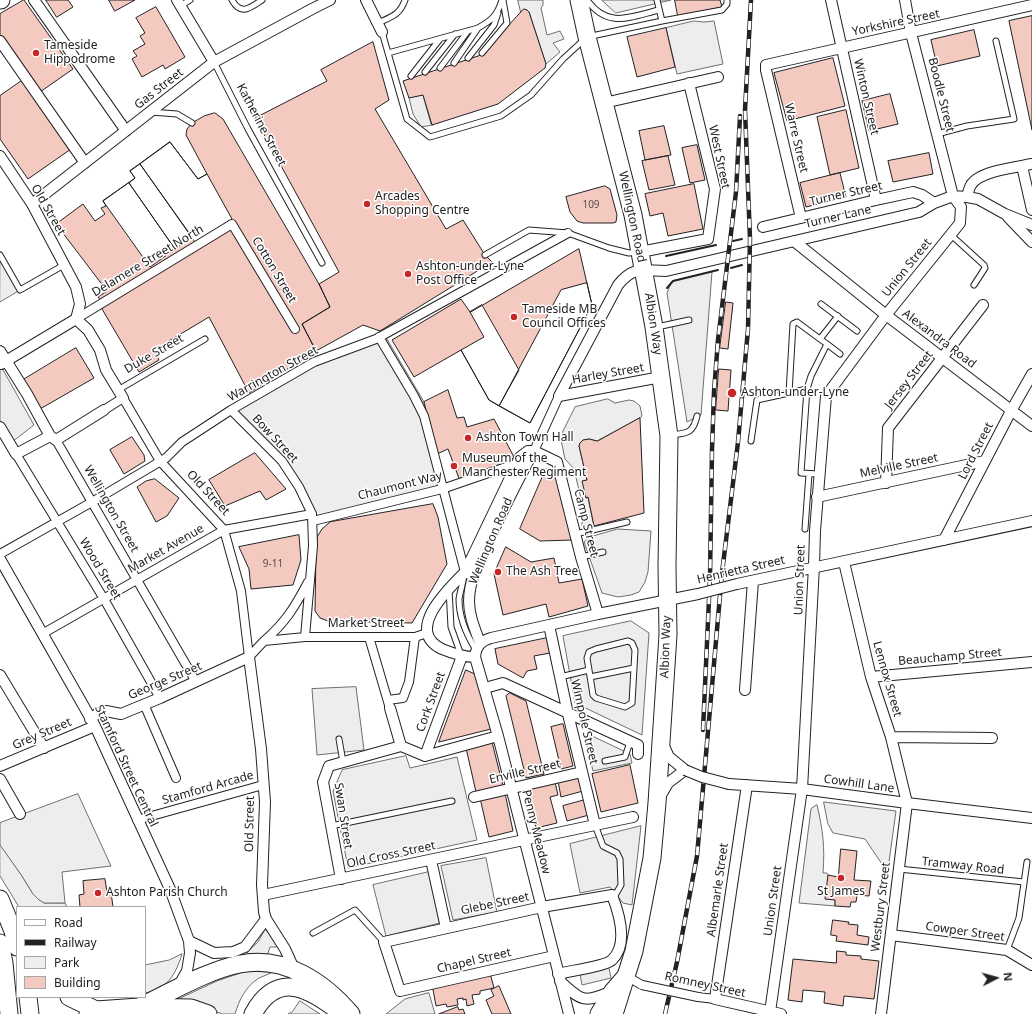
<!DOCTYPE html>
<html>
<head>
<meta charset="utf-8">
<style>
	body { margin:0 }
	#map { position:relative; width:1032px; height:1014px; overflow:hidden; background:#fff; font-family:"Noto Sans",sans-serif }
	canvas { display:block }
	.legend { position:absolute; left:16px; top:906px; width:130px; height:92px; box-sizing:border-box; background:#fff; border:1px solid #a7a7a7; margin:0; padding:5px 7px; list-style:none; font-size:12px; color:#222 }
	.legend li { display:flex; align-items:center; gap:8px; height:20px }
	.legend b { width:20px; border:1px solid #a7a7a7 }
	.north { position:absolute; left:976px; top:958px; width:40px; height:40px; -webkit-text-stroke:3px #fff; paint-order:stroke; rotate:84deg; font-size:11px; font-weight:700; line-height:16px; text-align:center; color:#222 }
	.north::after { content:''; display:block; margin:auto; width:14px; height:18px; background:#222; clip-path:polygon(50% 0,100% 100%,50% 72%,0 100%) }
</style>
</head>
<body>
<div id="map">
<canvas width="1032" height="1014"></canvas>
<ul class="legend">
<li><b style="height:5px;background:#fff"></b>Road</li>
<li><b style="height:5px;background:#222"></b>Railway</li>
<li><b style="height:11px;background:#eee"></b>Park</li>
<li><b style="height:11px;background:#f3c9c0"></b>Building</li>
</ul>
<div class="north">N</div>
</div>
<script>
const context = document.querySelector('canvas').getContext('2d');
context.lineJoin = 'round';
function paint(path, color) { context.fillStyle = color; context.fill(path, 'evenodd'); }
function stroke(path, color, width, dash) { context.strokeStyle = color; context.lineWidth = width; context.lineCap = dash ? 'butt' : 'round'; context.setLineDash(dash || []); context.stroke(path); }
function label(font, color, halo, rows, align = 'center') {
  context.font = font + ' "Noto Sans",sans-serif'; context.lineWidth = 3; context.setLineDash([]); context.textBaseline = 'middle'; context.strokeStyle = halo; context.fillStyle = color; for (const [text, x, y, turn = 0] of rows) {
    context.save(); context.translate(x, y); context.rotate((+turn || 0) * Math.PI / 180); context.textAlign = isNaN(turn) ? turn : align; if (halo) context.strokeText(text, 0, 0); context.fillText(text, 0, 0); context.restore();
  }
}
const green = new Path2D(`
	M824,802L896,811L888,869L882,864L865,839L833,833L828,824Z
	M817,805C823,831 825,846 823,873H827L828,875L835,900V906L799,903L811,809Z
	M0,844L22,876L33,894L38,899L44,903H65L67,907H19L0,876Z
	M266,930L278,945L276,947H270L267,956H250L247,952L258,942L264,931Z
	M182,954C176,974 167,990 145,993V965L169,960Z
	M247,971L271,972V973C267,975 263,976 259,978C246,986 239,1000 235,1014H222L208,1008L177,1001L178,999L217,981Z
	M300,1001L320,1014H288L292,1012Z`);
paint(green, '#eee');
stroke(green, '#6f6f6f', 1);
const parking = new Path2D(`
	M518,0H543V5L541,8L547,35L560,31L564,39L553,43L560,52L546,64L529,12L527,10L521,12Z
	M602,0H671L616,13Z
	M694,21L704,22L714,21L723,64L677,74L666,28Z
	M423,95L431,124L433,125L421,127L413,114L409,98Z
	M0,255L20,290L0,302Z
	M712,272L701,415L687,422L667,293L671,283L673,281Z
	M384,334L424,402L446,487L313,521L282,461L231,410L314,362Z
	M2,368L34,425L12,442L0,435V370Z
	M608,399L615,403L629,400L634,401L640,406L642,416L640,418L597,441L589,439L583,440L580,443L579,446L587,480L583,481L586,498L588,497L594,526H582V522L585,516L574,469L565,459L561,440L563,431L575,407Z
	M618,529L651,531L648,572L645,582L639,592L631,595L618,597L602,593L584,542L590,537Z
	M631,621L649,633L642,735L575,703L563,636Z
	M356,687L364,750L317,755L312,689Z
	M588,734L630,754L632,763L593,771L585,737Z
	M406,756L410,768L457,757L477,840L348,868L333,791L342,770Z
	M78,794L111,866L62,872L65,903H44L38,899L33,894L22,876L0,845V823Z
	M641,826L632,905L623,903L610,887L580,893L570,844Z
	M486,858L497,912L453,920L441,866Z
	M429,872L440,923L386,936L373,885Z
	M609,968L611,978L582,985L580,974Z
	M429,993L435,1014H386L405,999Z`);
paint(parking, '#ededed');
stroke(parking, '#6f6f6f', 1);
const building = new Path2D(`
	M24,0L73,69L40,92L0,36V14Z
	M46,0H68L73,7L57,17Z
	M109,0H135L115,11Z
	M675,0H720L722,7L678,16Z
	M156,7L185,57L165,69L163,65L142,77L132,59L137,56L133,51L145,44L140,36L145,33L136,18Z
	M524,9L527,10L529,12L546,64L545,68L498,104L432,125L423,95L409,98L403,81L481,55Z
	M1032,16V130L1009,21Z
	M666,28L675,67L637,77L627,37Z
	M974,30L980,56L937,66L931,40Z
	M373,42L389,100L375,109L446,229L463,220L485,255L492,262L380,331L363,325L316,351L302,324L330,307L319,284L339,272L255,118L327,81L321,70Z
	M833,58L845,106L787,121L774,73Z
	M23,80L71,149L28,179L0,139V96Z
	M890,94L898,124L869,131L862,101Z
	M846,110L859,168L830,175L817,117Z
	M215,113L223,119L319,284L330,307L302,324L316,351L315,352L314,360L305,358L249,393L209,317L154,350L159,360L139,372L102,309L105,306L98,297L107,291L56,224L83,204L95,221L105,214L101,208L106,206L103,201L135,178L130,171L170,142L198,179L207,174L186,135L187,129L192,123L204,116Z
	M664,126L671,155L645,160L639,131Z
	M170,142L198,179L207,174L232,219L195,242L140,164Z
	M697,145L705,180L690,183L682,148Z
	M929,153L933,174L893,182L888,161Z
	M668,156L675,185L649,190L642,161Z
	M140,164L192,237L175,249L129,183L135,178L130,171Z
	M840,173L846,197L806,207L800,183Z
	M129,183L175,249L150,267L103,201Z
	M694,184L703,229L668,236L663,213L650,216L645,194Z
	M605,186L610,189L617,215L616,222L613,223H583L577,221L570,212L566,197Z
	M579,249L592,305L530,423L489,400L461,350L414,377L392,340L461,299L470,312Z
	M587,283L592,305L530,423L499,406L561,290Z
	M726,302L733,303L728,349L720,348Z
	M482,305L519,370L499,406L489,400L461,350L484,337L470,312Z
	M76,348L94,378L40,409L23,380Z
	M719,369L731,370L728,411L716,410Z
	M448,390L457,418L464,417L467,427L494,419L514,457L506,465L460,481L448,449L437,454L424,402Z
	M640,418L644,513L594,526L588,497L586,498L582,481L587,480L579,446L580,443L583,440L589,439L597,441Z
	M132,437L144,455L145,461L124,474L110,450Z
	M255,453L286,489L266,500L260,491L225,506L209,480Z
	M546,469H554L573,540L540,541L520,529Z
	M155,479L179,498L167,516L156,522L137,487L146,481Z
	M433,504L438,517L447,564L412,623L328,621L320,618L315,611L316,547L317,537L322,529L330,522Z
	M299,535L301,560L293,585L251,589L249,569L239,547Z
	M506,547L531,562L554,558L559,583L582,579L588,606L549,617L546,604L503,615L494,574Z
	M547,638L550,653L534,656L537,669L527,671L523,678L498,664L495,649Z
	M466,670L477,675L491,729L439,742Z
	M510,693L526,701L544,774L526,778L506,696Z
	M563,724L573,766L561,769L551,727Z
	M492,742L503,786L476,792L466,748Z
	M630,765L638,803L601,812L592,774Z
	M580,776L583,791L561,797L558,781Z
	M555,782L558,795L550,797L557,823L536,828L526,789Z
	M505,793L513,831L489,837L480,798Z
	M585,800L589,815L567,821L563,806Z
	M841,849L857,851L854,880L871,881L869,896L857,895L856,902H851L850,907L835,906V900L825,899L828,875L838,877Z
	M105,879L107,892H111L113,907H80L79,895L84,894L83,881Z
	M833,920L849,922L848,924L858,925L857,935L869,937L868,945L836,941L837,936L831,935Z
	M837,951L846,952V955L861,956V959L879,961L874,999L844,996L843,1006L824,1003L825,992L803,990L802,1002L788,1000L793,959L836,963Z
	M490,973L494,988L480,991V994L472,995L474,1004L467,1006L466,999L463,1000V998L457,999L458,1005L447,1007L446,1004L436,1006L432,984Z
	M499,986L511,1014H492L486,1000L494,996L491,990Z
	M458,1007L459,1010L463,1009L465,1014H439Z`);
paint(building, '#f3c9c0');
stroke(building, '#222', 1);
const service = new Path2D(`
	M232,0C241,16 250,8 262,0
	M587,0C608,29 630,17 659,10
	M180,6L190,0
	M662,21L722,10L727,4V0
	M378,23C391,17 400,15 405,0
	M382,32L407,119L430,137L501,116L531,95L563,59L587,37L662,21L657,0
	M388,53L478,28C492,20 497,16 502,0
	M482,53L507,23L503,0
	M468,58L494,25L498,13
	M214,62L248,129L322,263
	M454,63L478,28
	M440,68L468,31
	M425,72L455,34
	M411,76L440,39
	M151,112L177,114L192,123
	M937,134L967,126L1014,119L996,41
	M951,235L984,265L985,268L974,285
	M0,255L20,290L64,265
	M485,255L529,230L568,233L609,248L629,253L638,252
	M821,304L857,331
	M657,327L689,320
	M827,344L820,339L838,316
	M118,390L205,339
	M789,393L793,324L797,322L820,339
	M671,435C687,433 693,434 697,416
	M751,441L757,400L807,389
	M819,474L801,473L807,389L811,376L827,344L840,354
	M805,529L809,474
	M575,534L627,522
	M581,557L603,552
	M464,575C463,583 460,592 459,599C459,618 466,634 476,650
	M449,589L451,627L461,655
	M560,677L589,670L587,658L589,652L596,649L628,641L632,643L635,650L632,703L625,707L596,698L593,695L589,670
	M590,677L634,668
	M339,739L343,762
	M605,761L625,757L630,742
	M595,825L603,846L617,853L620,859L621,885L613,899
	M331,826L452,801
	M899,869L1024,882
	M313,933L355,910L384,942
	M1007,950L1019,918L1027,862`);
const pedestrian = new Path2D(`
	M76,319L232,224L295,329
	M379,337L414,396L424,416L465,572
	M104,410L123,398L160,461L224,530L241,591L249,657
	M231,410L282,461L299,487L312,514L313,546L305,637
	M56,440L196,682
	M534,451L559,396
	M16,454L104,599L160,698
	M313,521L442,489L512,465L515,466
	M0,554L92,502L166,458L182,442L231,410L314,362L376,339L568,233
	M42,634L224,530L312,514
	M369,637L389,705
	M264,641C285,623 295,607 308,582
	M249,657L264,641L305,637H415L427,633
	M388,700L403,698L409,682L415,637
	M144,704L176,778
	M137,820L263,785
	M626,976L642,985
	M698,997L715,999`);
const minor = new Path2D(`
	M34,0L126,131
	M177,0L214,62
	M366,0L382,32
	M831,0L876,200
	M0,41L85,163
	M604,103L718,77
	M0,156L32,204L76,287L80,304L76,319
	M1022,166L1032,210
	M967,197C968,193 969,188 971,185C979,171 1017,167 1032,164
	M32,204L214,62L312,9L330,0
	M1008,217L1032,242
	M801,218L766,70V65L1032,5
	M763,227L876,200L913,192L922,195L934,203
	M794,241L886,315L1032,426
	M640,252L708,239L715,189L689,83
	M76,319L88,330L100,350L106,370L123,398
	M0,351L27,394L50,436L56,440L104,410
	M1,364L76,319
	M559,396L618,285C634,265 643,271 666,271L919,212L934,203L953,196L967,197L978,199L1005,214L1032,225
	M559,396L661,377
	M0,427L16,454L50,436
	M534,451L557,462L581,557L598,614
	M886,483L888,428L983,305
	M817,497L985,461
	M944,540L1011,411L1032,374
	M0,559L95,726L170,889L189,941L190,953L187,971L179,985
	M844,562L871,677L891,737L907,803L881,1014
	M465,572L520,457L528,451H534
	M470,574L465,572C448,589 404,631 442,649C454,654 463,657 475,657
	M737,584L1032,521
	M549,625L568,714L595,825
	M480,643C475,629 469,616 469,601C469,579 481,558 490,538C504,508 518,479 534,451
	M0,675L44,748
	M871,677L1032,662
	M485,688L503,683L638,745V754
	M745,690L753,581
	M390,708L401,746
	M90,719L97,714L106,711L121,714L160,698L249,657L261,749L265,802L262,885L264,912L266,919L285,949L295,971
	M891,737L992,738
	M425,756L462,656
	M0,766L95,726
	M0,779L20,814
	M729,784L802,789L907,803L1032,818
	M747,785L715,999L781,1014
	M474,797L582,772
	M660,797L668,783L685,770L669,757L663,744
	M431,860L446,928
	M341,879L323,782L329,766L401,746L425,756L498,736
	M263,895L633,817
	M891,935L1007,950L1032,965
	M189,941L214,953L233,952L245,947L266,919
	M554,956L400,991L384,942L542,907L612,895C619,913 629,944 612,960C606,966 569,971 558,974
	M560,981C582,1002 585,1003 612,991
	M770,1012L802,789L814,566L815,531L826,396L886,315L960,223L961,207L953,196L911,33L905,0
	M569,1014L498,736L475,657C476,646 481,641 491,638L598,614L698,594`);
const primary = new Path2D(`
	M614,1014L626,976`);
const trunk = new Path2D(`
	M0,0H1
	M579,0L587,37L633,215L654,327L669,436L667,566L668,635L657,803L652,858L634,951L626,976L613,991L599,1014
	M0,899L13,931L17,947
	M0,943L4,963L9,1014
	M28,997L30,1014
	M69,997L96,1010
	M139,1007C169,993 208,970 240,964C284,955 324,982 351,1014
	M88,1014L96,1010L139,1007L191,1008L208,1014
	M253,1014C276,972 306,986 337,1010`);
stroke(service, '#222', 7);
stroke(pedestrian, '#222', 10);
stroke(minor, '#222', 12);
stroke(primary, '#222', 19);
stroke(trunk, '#222', 19);
stroke(service, '#fff', 5);
stroke(pedestrian, '#fff', 8);
stroke(minor, '#fff', 10);
stroke(primary, '#fff', 17);
stroke(trunk, '#fff', 17);
const rail = new Path2D(`
	M703,730L710,577L712,450L714,392L718,340L736,192L740,116
	M665,1014L677,962L697,856L722,573L738,442L748,329L750,239L745,110L751,0`);
stroke(rail, '#222', 4.5);
stroke(rail, '#fff', 3, [9]);
const pedestrianBridge = new Path2D(`
	M642,985L698,997`);
const minorBridge = new Path2D(`
	M698,594L737,584
	M685,770L702,777L729,784`);
stroke(pedestrianBridge, '#222', 10, []);
stroke(minorBridge, '#222', 12, []);
stroke(pedestrianBridge, '#fff', 8);
stroke(minorBridge, '#fff', 10);
stroke(new Path2D(`
	M733,241L742,239
	M666,256L716,245
	M731,268L742,265
	M667,288L673,281L718,270`), '#222', 2);
for (const [x, y, r, color] of [
	[36,53,4,"#c62828"],
	[367,204,4,"#c62828"],
	[408,274,4,"#c62828"],
	[514,317,4,"#c62828"],
	[732,393,5,"#c62828"],
	[468,438,4,"#c62828"],
	[454,466,4,"#c62828"],
	[498,572,4,"#c62828"],
	[841,878,4,"#c62828"],
	[98,893,4,"#c62828"]
]) { const dot = new Path2D(); dot.arc(x, y, r, 0, 2 * Math.PI); context.fillStyle = color; context.fill(dot); stroke(dot, '#fff', 1.5); }
label('10px', '#564c4a', null, [
	["109",591,205],
	["9-11",273,564]
]);
label('12px', '#222', '#fff', [
	["Yorkshire Street",896,23,-12],
	["Gas Street",159,89,-38],
	["Boodle Street",941,95,76],
	["Winton Street",866,97,77],
	["Katherine Street",261,125,62],
	["Warre Street",796,138,77],
	["West Street",719,157,78],
	["Turner Street",846,194,-13],
	["Old Street",48,210,60],
	["Wellington Road",632,217,78],
	["Turner Lane",838,217,-13],
	["Delamere Street North",148,261,-31],
	["Union Street",907,268,-51],
	["Cotton Street",274,270,59],
	["Albion Way",653,324,81],
	["Alexandra Road",939,339,37],
	["Duke Street",154,354,-30],
	["Warrington Street",273,374,-29],
	["Harley Street",608,374,-10],
	["Jersey Street",909,380,-52],
	["Bow Street",275,439,47],
	["Lord Street",976,451,-63],
	["Melville Street",899,466,-12],
	["Chaumont Way",400,486,-14],
	["Old Street",208,493,47],
	["Wellington Street",111,509,60],
	["Camp Street",586,523,76],
	["Wellington Road",491,541,-67],
	["Market Avenue",166,549,-30],
	["Wood Street",100,569,59],
	["Henrietta Street",741,570,-13],
	["Union Street",800,580,-88],
	["Market Street",366,624],
	["Albion Way",666,647,-88],
	["Beauchamp Street",950,657,-5],
	["Lennox Street",887,679,74],
	["George Street",165,681,-23],
	["Cork Street",431,702,-70],
	["Wimpole Street",584,722,77],
	["Grey Street",42,734,-23],
	["Stamford Street Central",126,766,65],
	["Enville Street",525,772,-13],
	["Cowhill Lane",859,784,8],
	["Stamford Arcade",208,788,-16],
	["Swan Street",343,816,81],
	["Old Street",250,824,-89],
	["Penny Meadow",536,832,76],
	["Old Cross Street",391,855,-12],
	["Tramway Road",963,866,6],
	["Albemarle Street",718,890,-82],
	["Union Street",773,901,-82],
	["Glebe Street",495,904,-12],
	["Westbury Street",881,907,-83],
	["Cowper Street",965,932,8],
	["Chapel Street",474,961,-13],
	["Romney Street",705,985,12]
]);
label('12px', '#222', '#fff', [
	["Tameside",44,46],
	["Hippodrome",44,60],
	["Arcades",375,197],
	["Shopping Centre",375,211],
	["Ashton-under-Lyne",416,267],
	["Post Office",416,281],
	["Tameside MB",522,310],
	["Council Offices",522,324],
	["Ashton-under-Lyne",741,393],
	["Ashton Town Hall",476,438],
	["Museum of the",462,459],
	["Manchester Regiment",462,473],
	["The Ash Tree",506,572],
	["St James",841,892,"center"],
	["Ashton Parish Church",106,893]
], 'left');
</script>
</body>
</html>
